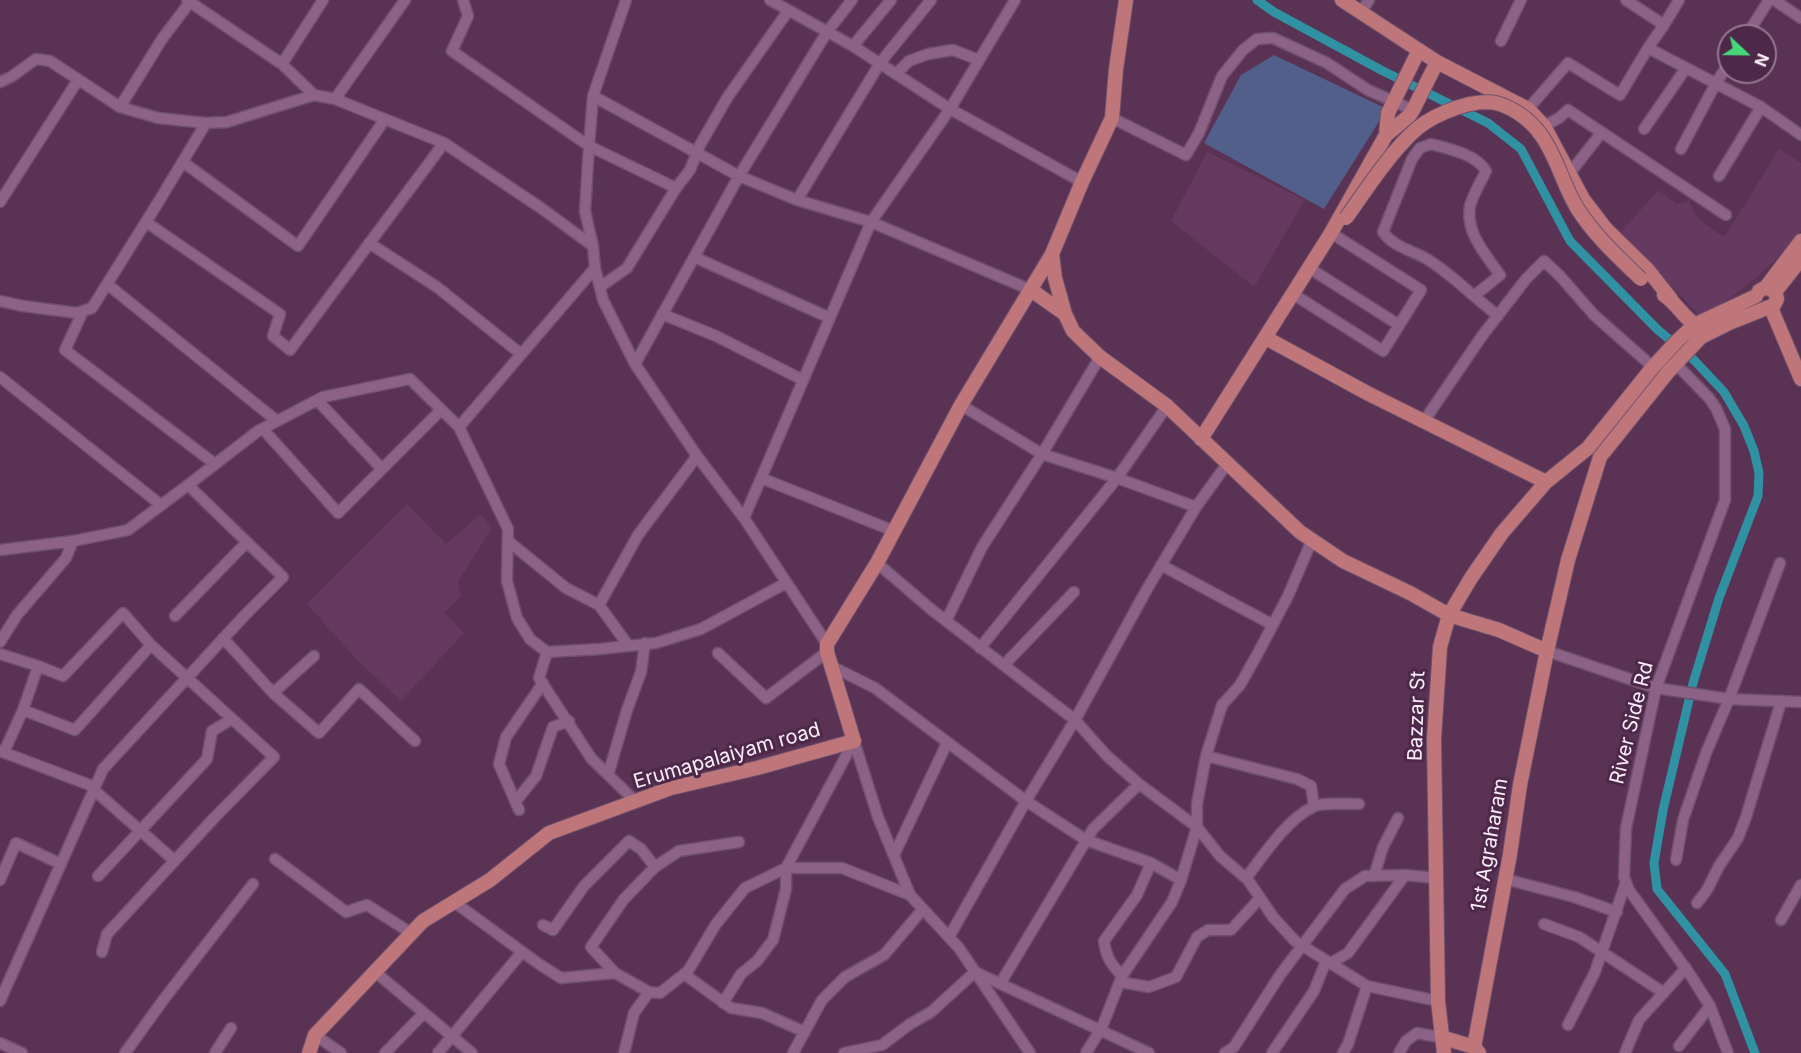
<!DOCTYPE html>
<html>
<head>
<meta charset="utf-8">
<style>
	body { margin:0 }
	#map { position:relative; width:1801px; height:1053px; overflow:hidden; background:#593254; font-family:Inter,sans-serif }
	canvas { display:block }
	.north { position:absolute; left:1717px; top:24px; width:60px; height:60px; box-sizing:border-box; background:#4e2849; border:2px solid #947890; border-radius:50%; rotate:112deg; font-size:16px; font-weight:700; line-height:24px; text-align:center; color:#fdeffb }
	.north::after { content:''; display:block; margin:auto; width:21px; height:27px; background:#45d77a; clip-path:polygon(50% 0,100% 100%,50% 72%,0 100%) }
</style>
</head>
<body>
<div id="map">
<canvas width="1801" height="1053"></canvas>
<div class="north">N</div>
</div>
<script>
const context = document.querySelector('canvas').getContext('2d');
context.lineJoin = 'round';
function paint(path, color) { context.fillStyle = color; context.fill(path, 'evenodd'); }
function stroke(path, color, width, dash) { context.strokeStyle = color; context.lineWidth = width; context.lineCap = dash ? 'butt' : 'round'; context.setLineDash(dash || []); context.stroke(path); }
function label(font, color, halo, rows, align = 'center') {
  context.font = font + ' Inter,sans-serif'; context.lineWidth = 6; context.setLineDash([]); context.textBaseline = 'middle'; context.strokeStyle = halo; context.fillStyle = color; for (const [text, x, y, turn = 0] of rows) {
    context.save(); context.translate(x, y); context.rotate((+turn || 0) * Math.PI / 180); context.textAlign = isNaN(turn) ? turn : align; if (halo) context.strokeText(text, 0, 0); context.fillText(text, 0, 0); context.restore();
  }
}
paint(new Path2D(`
	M1779,149L1801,163V231L1781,255L1757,277L1709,314H1698L1621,232L1658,190L1677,204L1689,201L1698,218L1720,235L1725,236Z
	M1207,152L1305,200L1254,287L1171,221Z
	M407,504L446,544L481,514L492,528L458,582L461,596L445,613L464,633L401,701L357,660L307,604Z`), '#663960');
paint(new Path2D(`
	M1274,55L1387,109L1324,209L1204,143L1241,75Z`), '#525f8a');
stroke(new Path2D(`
	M1257,0L1274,12L1381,70L1488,123L1521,149L1570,241L1658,330L1694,360L1724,392L1744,426L1754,451L1759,473L1758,496L1719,598L1693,683L1663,810L1654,863L1657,889L1725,974L1755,1053`), '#3091a2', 9);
const minor = new Path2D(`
	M187,0L282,64L314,95
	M463,0L468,16L452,51L589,146L676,188
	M626,0L593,96L589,146L585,211L593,246L595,268L603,300L635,364L697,456L744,518L827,644
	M770,0L853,46L950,109L1082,182
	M1626,0L1664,25L1648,48L1761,107L1801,135
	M1774,0L1801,18
	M1361,12L1369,0
	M1664,25L1679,0
	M1746,36L1769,0
	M1501,41L1521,0
	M853,46L891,0
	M282,64L323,0
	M896,74L909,61L928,54L953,50L979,60
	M0,82L11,77L36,59L50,61L120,107L158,118L206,123L227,122L314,95L335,99L444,143L541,208L593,246
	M593,96L739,176L797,200L871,222L1031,290
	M335,99L405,0
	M120,107L162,39L190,2
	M1528,109L1568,63L1620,95L1648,48
	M1112,118L1186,155L1199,133L1222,76L1243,50L1257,39L1273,38L1327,63L1368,90L1413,110
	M1544,126L1559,118L1568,110L1726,215
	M1644,129L1686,68
	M1431,144C1449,149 1476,154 1486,171C1481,182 1473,194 1470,206C1465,232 1486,255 1500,275L1474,296C1460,284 1446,271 1430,261C1414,250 1395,249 1383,232L1412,159L1420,148Z
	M1681,149L1716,83L1729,63
	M183,162L298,246L385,119
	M1570,173L1602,132
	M1719,176L1761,107
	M797,200L880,63L931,0
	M0,202L78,80
	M146,222L280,314L273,336L290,350L444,143
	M369,243L437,287L521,354
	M694,257L830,318
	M1309,268L1399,325
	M107,284L277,421
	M600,287L627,268L676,188L690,170L700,145L727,98L788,11
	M1293,294L1383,351L1421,290L1331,233
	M1474,296L1498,316
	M0,301L23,306L77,313L92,308L159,201L206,123
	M83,311L65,350L215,464
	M662,314L716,336L803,380
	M1675,363L1709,398L1716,408L1725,429V500L1656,688L1626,828L1624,877L1629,890L1691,976L1710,1006L1728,1053
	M635,364L739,176L827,32L852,0
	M0,377L161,505
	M317,400L382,469
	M961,405L1042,454L1117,478L1196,507
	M1424,421L1482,336L1526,279L1544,261L1560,276L1594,315L1653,367
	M459,427L508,529L507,581L517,618L530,639L547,652
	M263,429L338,513L441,410
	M761,478L894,531
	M744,518L871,222L950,109L1015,0
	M73,541L128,530L188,485
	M508,541L566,588L599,605
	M0,550L73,541L66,558L17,615L0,642
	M877,563L932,610L1075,720L1107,756L1139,784L1197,827L1220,856L1248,880L1273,917L1295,941L1367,986L1438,1001
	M1161,565L1273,625
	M175,616L247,542
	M946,621L982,547L1042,454L1100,357
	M223,638L273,693L319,733L359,689L415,741
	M628,645L599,605L638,535L697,456
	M980,648L1117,478L1167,406
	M1547,651L1656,688L1729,699L1801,702
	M718,653L766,698L827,652
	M0,654L38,666L23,710L75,730L151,645L274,757L215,817L107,934L102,952
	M1004,665L1074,592
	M38,666L63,676L123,613L151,645
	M831,666L875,688L1026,801L1086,840L1151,863L1181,880
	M273,693L314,656
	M854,741L878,817L910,895L959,948L1030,1053
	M854,741L786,868H842L910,895
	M0,751L95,787
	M4,752L23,710
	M1206,756L1297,779L1311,786L1314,806
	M608,775L627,710L641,672L645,643
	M94,790L175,861
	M516,801L536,776L553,727L569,721
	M636,802L591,758L539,678L547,652L600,649L656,643L701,629L786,583
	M519,810L499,764L506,737L543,683
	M894,855L947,743
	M275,859L346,912L367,905L411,933
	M1676,860L1683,820L1706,753L1729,699L1780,563
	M98,876L207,759L212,731L232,719
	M1374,876L1383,847L1398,818
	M1246,878C1263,856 1287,819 1313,807C1321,802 1348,804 1359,804
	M1505,879L1574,897L1617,912
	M0,880L16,843L61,864
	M454,902L539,964L561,978L615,973L649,992
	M1697,903L1707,890L1719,866L1738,838L1746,817L1781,702
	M1781,920L1801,885
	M1544,924L1579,937L1664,993
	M543,925L553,930L584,886L629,841L641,849L655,867
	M949,937L1026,801L1075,720L1147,589L1196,507L1227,464
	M1331,963L1348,953L1405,875L1436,878
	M374,971L472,1053
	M615,973L591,947L624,899L655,867L679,851L739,842
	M684,974L731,1008L762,1013L805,1032
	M1122,976C1111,964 1106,957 1104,941L1137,895L1151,863
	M1120,982L1149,987L1176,977L1197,937L1208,930H1231L1260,898
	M1000,984L1093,829L1139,784
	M0,1001L103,769L245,615L283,577L188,485L258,431L323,397L410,379L459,427L595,268
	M1568,1025L1595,972L1626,882
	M315,1035L341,1053
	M0,1043L22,1053
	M1679,1046L1710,1006
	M125,1053L164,999L253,884
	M215,1053L231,1028
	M385,1053L424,1013
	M438,1053L522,952
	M624,1053L634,1013L649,992L660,993L688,971L716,924L745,888L786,868V889L773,940L757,961L741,974L723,1003
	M793,1053L822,1000L845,977L884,955L923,909
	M844,1053L882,1045L910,1024L931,1012L975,972L1149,1053
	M1086,1053L1102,1027L1122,976L1172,902L1181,880L1197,827V804L1206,756L1222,705L1240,685L1258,653L1288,596L1312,540
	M1225,1053L1234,1047L1280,975L1345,889L1365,876L1405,875
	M1272,1053L1314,991L1326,961
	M1343,1053L1348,1044L1367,986
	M1399,1053L1406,1041L1417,1033L1444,1038
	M1625,1053L1639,1020L1686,968`);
const major = new Path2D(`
	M1126,0L1116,69L1112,118L1082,182L1052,254L1055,278L1065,314L1073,331L1100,357L1167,406L1300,532L1343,561L1410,593L1449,615L1499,630L1547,651
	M1342,0L1437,62L1528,109L1544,126L1583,199L1606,229L1648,270L1671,299
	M1386,135L1388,113L1419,50
	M1031,290L1065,314
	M1759,291L1766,287L1801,241
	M1775,292L1801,259
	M1664,295C1678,304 1685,321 1701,328
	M1771,308L1801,379
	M1266,338L1367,393L1546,482
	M1201,439L1331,233L1386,135L1409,116L1413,110L1437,62
	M1444,1038L1474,1047L1479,1053
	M1474,1047L1510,854L1520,785L1547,651L1568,560L1600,457L1668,372L1701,337L1729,323L1774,305L1777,299L1775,292L1766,287
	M309,1053L315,1035L423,921L490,880L549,833L671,788L757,768L854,741L827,652V644L877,563L961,405L1052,254
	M1444,1053L1438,1001L1434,739L1440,647L1449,615L1471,578L1502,533L1546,482L1588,448L1653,367L1677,341L1694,325L1756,296`);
stroke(minor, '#6f506b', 13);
stroke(major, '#6f506b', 16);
stroke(minor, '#8c6286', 10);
stroke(major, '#be767b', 14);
const majorBridge = new Path2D(`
	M1346,218C1366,190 1385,160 1410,135C1427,117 1463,102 1488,102C1508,103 1530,119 1541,135C1557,157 1563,185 1577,208C1594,235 1618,257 1641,279`);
stroke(majorBridge, '#6f506b', 16, []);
stroke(majorBridge, '#be767b', 14);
label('20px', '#fdeffb', '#4e2849', [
	["Bazzar St",1417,716,-88],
	["River Side Rd",1632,723,-76],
	["Erumapalaiyam road",727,756,-16],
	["1st Agraharam",1490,845,-80]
]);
</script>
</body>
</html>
